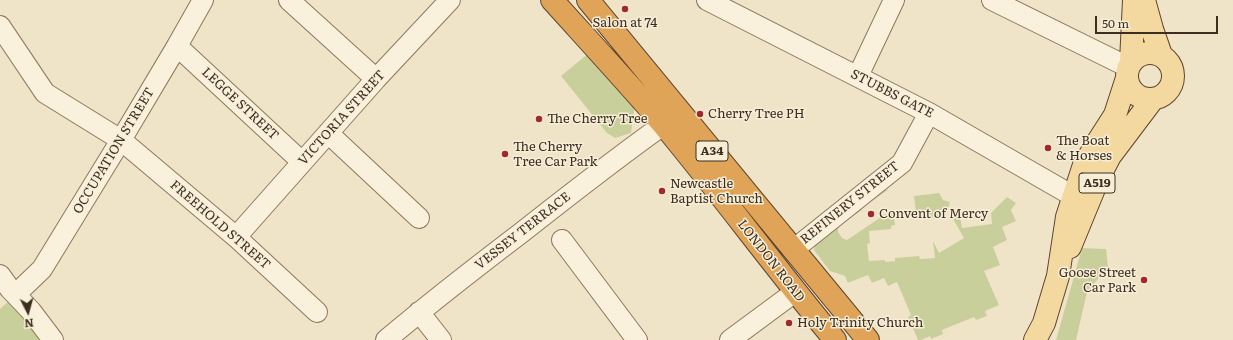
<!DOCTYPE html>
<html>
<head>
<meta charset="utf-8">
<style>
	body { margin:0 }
	#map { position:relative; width:1233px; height:340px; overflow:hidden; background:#f0e4c8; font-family:Literata,serif }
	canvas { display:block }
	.north { position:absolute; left:8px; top:292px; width:40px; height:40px; -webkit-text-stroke:3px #f7eed8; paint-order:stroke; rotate:174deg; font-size:11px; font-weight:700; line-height:16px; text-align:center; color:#3d2e20 }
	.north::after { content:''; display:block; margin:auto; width:14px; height:18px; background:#3d2e20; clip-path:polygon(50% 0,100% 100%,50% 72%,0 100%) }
	.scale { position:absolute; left:1095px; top:16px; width:123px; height:18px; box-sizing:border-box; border:2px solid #3d2e20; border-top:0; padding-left:5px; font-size:12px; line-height:14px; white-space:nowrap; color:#3d2e20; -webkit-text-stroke:3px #f7eed8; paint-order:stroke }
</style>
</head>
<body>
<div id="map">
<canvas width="1233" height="340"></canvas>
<div class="north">N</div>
<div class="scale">50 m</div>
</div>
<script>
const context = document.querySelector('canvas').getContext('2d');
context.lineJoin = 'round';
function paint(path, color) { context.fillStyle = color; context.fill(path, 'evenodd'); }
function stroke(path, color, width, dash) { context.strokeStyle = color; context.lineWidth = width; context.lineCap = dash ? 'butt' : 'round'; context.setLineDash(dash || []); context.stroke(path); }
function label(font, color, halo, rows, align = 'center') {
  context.font = font + ' Literata,serif'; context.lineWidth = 3; context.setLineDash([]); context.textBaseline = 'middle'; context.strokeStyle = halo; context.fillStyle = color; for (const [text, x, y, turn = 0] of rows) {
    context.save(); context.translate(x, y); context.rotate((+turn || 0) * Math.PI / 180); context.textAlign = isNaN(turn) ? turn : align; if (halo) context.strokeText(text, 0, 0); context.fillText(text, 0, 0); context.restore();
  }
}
paint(new Path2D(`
	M589,53L635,105L631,133L615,138L607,133L561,76Z
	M885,184V190H888L861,208L862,210L838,226V232L842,238L847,240L893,209L895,225L891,226V229L869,231L870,243L867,244L869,261L885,260V262L895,261V258L919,256L920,259L935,258L933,241L939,253L964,238L953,219L960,216L962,228L992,224L991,213L1007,197L1016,203L1011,210L1016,221L1002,227L1007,240L993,247L1000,265L984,271L999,305L985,311L987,316L976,320L974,317L942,330L943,334L931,339L930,336L921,340H918L908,317L911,315L897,282L888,286L884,278L872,283L868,275L848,283L845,276L830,271L814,250L816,238Z
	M939,193L943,200L950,202C947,216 936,218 923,219L922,212L916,213L914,196Z
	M1082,248L1106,249L1108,267L1087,292L1076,340H1056Z
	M11,299L41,340H0V309Z`), '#c9cf9b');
const minor = new Path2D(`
	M289,0L376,79
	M707,0L929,113L1073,196
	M992,0L1128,67
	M0,26L45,93L121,140L236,237L317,312
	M177,46L302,162
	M858,76L894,0
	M328,133L419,218
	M236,237L376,79L450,0
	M562,240L637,340
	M793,250L902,163L929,113
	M0,275L10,289L31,311L53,340
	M16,294L42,269L121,140L177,46L203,0
	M419,312L441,340
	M386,340C430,303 475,268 521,233C568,196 615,159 663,125
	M730,340L795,292`);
const major = new Path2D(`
	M1144,0L1152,29L1161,55
	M1127 76a23 23 0 1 1 46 0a23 23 0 1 1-46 0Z
	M1131,62L1134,0
	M1070,247L1098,179L1110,156L1153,99
	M1035,340L1044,323L1058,276L1067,217L1084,165L1099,140L1115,115L1127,78`);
const highway = new Path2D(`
	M552,0C589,41 627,82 663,124C722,195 776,269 835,340
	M588,0L868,340`);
stroke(minor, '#8d765c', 22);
stroke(major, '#5b4430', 24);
stroke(highway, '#5b4430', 24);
stroke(minor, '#faf1dc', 20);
stroke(major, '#f3d9a0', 22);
stroke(highway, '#e0a458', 22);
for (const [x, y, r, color] of [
	[625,9,4,"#9e2a2b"],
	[700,114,4,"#9e2a2b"],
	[539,119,4,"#9e2a2b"],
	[1048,148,4,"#9e2a2b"],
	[505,154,4,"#9e2a2b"],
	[662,191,4,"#9e2a2b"],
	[871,214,4,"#9e2a2b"],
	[1144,280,4,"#9e2a2b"],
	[789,323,4,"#9e2a2b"]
]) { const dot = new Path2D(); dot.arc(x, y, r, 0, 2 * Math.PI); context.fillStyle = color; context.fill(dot); stroke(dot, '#f7eed8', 1.5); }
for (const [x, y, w] of [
	[712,151,32],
	[1097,183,36]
]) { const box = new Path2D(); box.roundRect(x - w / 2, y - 10, w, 20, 3); context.fillStyle = '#f7eed8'; context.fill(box); stroke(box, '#3d2e20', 1); }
label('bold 12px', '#3d2e20', null, [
	["A34",712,151],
	["A519",1097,183]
]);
label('13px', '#3d2e20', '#f7eed8', [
	["Salon at 74",625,23,"center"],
	["Cherry Tree PH",708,114],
	["The Cherry Tree",547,119],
	["The Boat",1056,141],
	["& Horses",1056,156],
	["The Cherry",513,147],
	["Tree Car Park",513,162],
	["Newcastle",670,184],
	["Baptist Church",670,199],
	["Convent of Mercy",879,214],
	["Goose Street",1136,273,"right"],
	["Car Park",1136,288,"right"],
	["Holy Trinity Church",797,323]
], 'left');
label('13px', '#3d2e20', '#f7eed8', [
	["STUBBS GATE",892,94,27],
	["LEGGE STREET",240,104,43],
	["VICTORIA STREET",342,118,-48],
	["OCCUPATION STREET",114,151,-59],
	["REFINERY STREET",850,203,-39],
	["FREEHOLD STREET",220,225,41],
	["VESSEY TERRACE",523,231,-38],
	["LONDON ROAD",771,261,52]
]);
</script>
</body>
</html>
